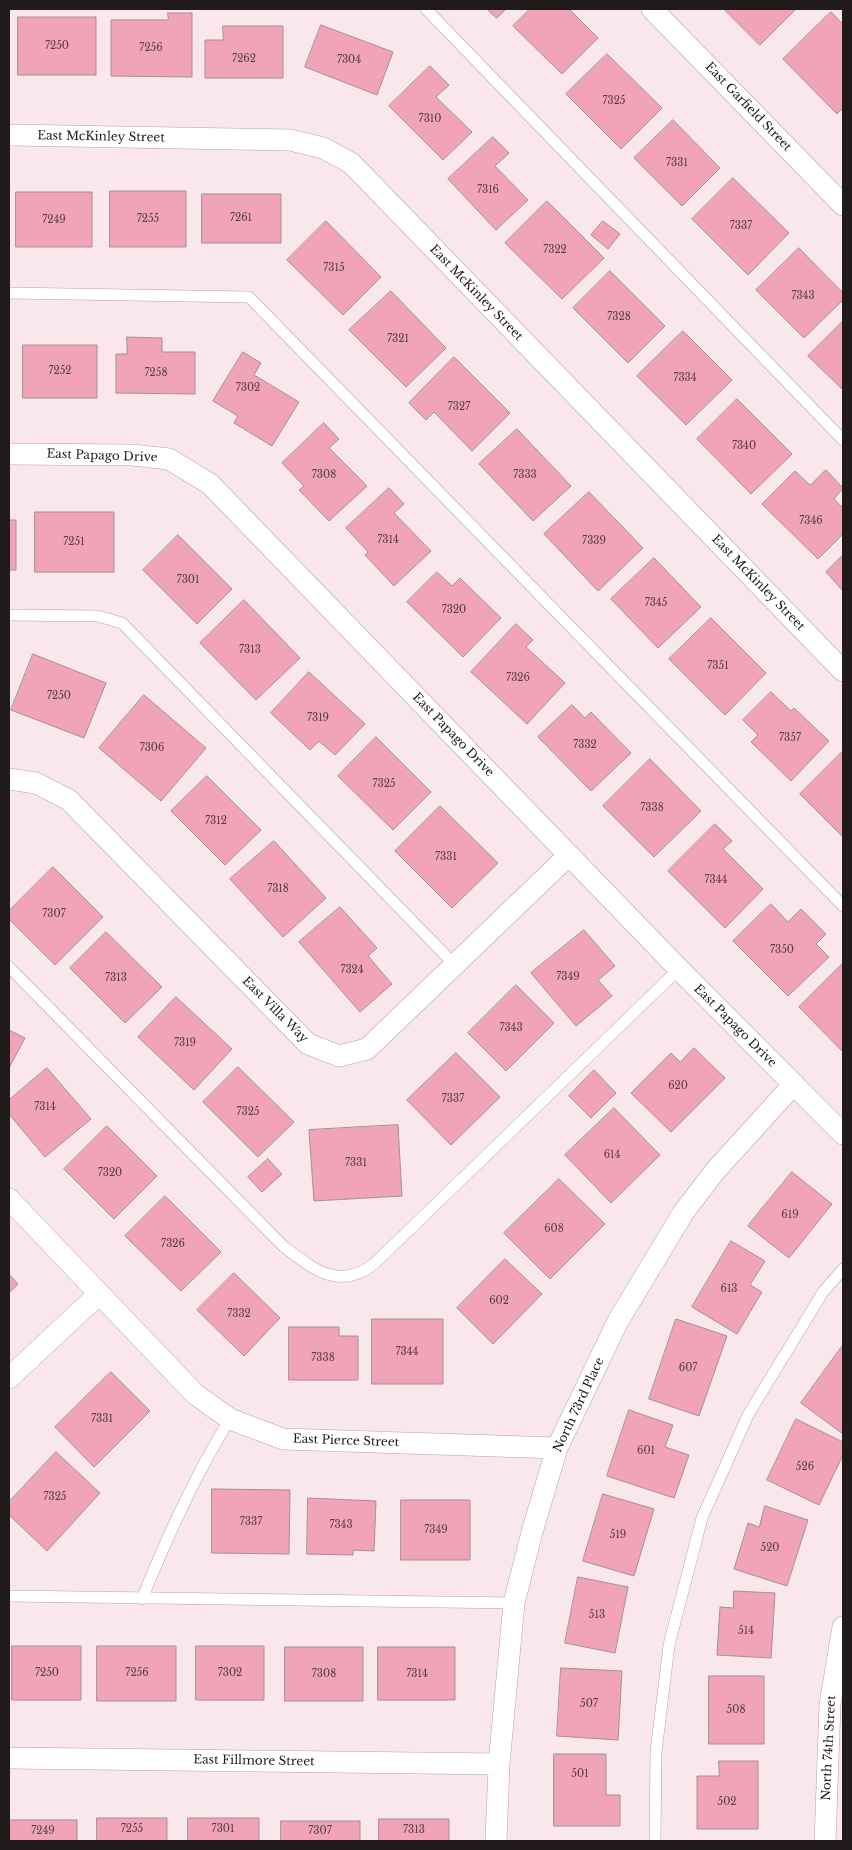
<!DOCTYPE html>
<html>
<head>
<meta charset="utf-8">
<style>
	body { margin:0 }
	#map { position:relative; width:852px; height:1850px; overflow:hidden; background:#fae7ec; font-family:"Libre Baskerville",serif }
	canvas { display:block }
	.frame { position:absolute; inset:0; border:10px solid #201a1b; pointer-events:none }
</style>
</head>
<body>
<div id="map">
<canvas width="852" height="1850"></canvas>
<div class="frame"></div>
</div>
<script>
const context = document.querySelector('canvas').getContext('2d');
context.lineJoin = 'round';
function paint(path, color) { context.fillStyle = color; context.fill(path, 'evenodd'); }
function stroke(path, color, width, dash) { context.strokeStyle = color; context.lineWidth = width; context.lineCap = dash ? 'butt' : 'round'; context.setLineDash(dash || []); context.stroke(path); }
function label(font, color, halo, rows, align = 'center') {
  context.font = font + ' "Libre Baskerville",serif'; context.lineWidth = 5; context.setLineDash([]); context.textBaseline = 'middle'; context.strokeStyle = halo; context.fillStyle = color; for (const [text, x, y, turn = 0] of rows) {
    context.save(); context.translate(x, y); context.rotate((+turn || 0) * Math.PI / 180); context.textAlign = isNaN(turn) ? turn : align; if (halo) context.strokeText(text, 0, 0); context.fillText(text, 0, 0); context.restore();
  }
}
const building = new Path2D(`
	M487,9H506L497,18Z
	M530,9H569L598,38L562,74L513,26Z
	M724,9H796L760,45Z
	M831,12L843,24V108L837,114L783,59Z
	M168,13H192V77L111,76V20H168Z
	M18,17H96V75H18Z
	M321,25L393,52L377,95L305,67Z
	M223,26H283V78H205V40H223Z
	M607,54L662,108L621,149L566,94Z
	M430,66L449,85L436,97L472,132L443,160L389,106Z
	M673,120L720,168L682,206L634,158Z
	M493,137L509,153L495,166L528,200L496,230L448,179Z
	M733,178L789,233L748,275L692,219Z
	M110,191H186V247H110Z
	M16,192H92V247H16Z
	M202,194H281V243H202Z
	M547,201L604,258L562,299L505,243Z
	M326,221L381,277L343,315L287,260Z
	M603,221L620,234L608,249L591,235Z
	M799,248L843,293V300L804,338L756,290Z
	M610,271L665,326L628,363L573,308Z
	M391,291L446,348L406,387L349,330Z
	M843,321V390L808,356Z
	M683,331L732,380L686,425L637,376Z
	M127,337L162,338V352H195V394L116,393V354H127Z
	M23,345H97V398H23Z
	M243,352L261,363L254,375L299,402L272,446L234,423L238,416L213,401Z
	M454,357L510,413L472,451L434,412L426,420L409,403Z
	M737,399L792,454L751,494L697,439Z
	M324,423L339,439L329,448L367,486L329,521L299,490L304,486L282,463Z
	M517,429L571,486L533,521L479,464Z
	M826,470L843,488L834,499L843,508V534L818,559L762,504L795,471L810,485Z
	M389,488L404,504L394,513L431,551L394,586L365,555L368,552L346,528Z
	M589,492L643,548L598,591L544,534Z
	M35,512H114V572H35Z
	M9,520H16V570H9Z
	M178,535L232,589L197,624L143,570Z
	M843,555V591L826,572Z
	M654,558L701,607L658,648L611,599Z
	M437,572L452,586L460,578L501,618L463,657L407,602Z
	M244,600L300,658L256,700L200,643Z
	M711,618L766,673L725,715L669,659Z
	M516,624L533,640L526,647L565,683L527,724L471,672Z
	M33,654L106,683L84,738L11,710Z
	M309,672L365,724L335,755L319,741L310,750L271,713Z
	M771,692L791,711L794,708L829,741L791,781L751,742L758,735L743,720Z
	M144,695L206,748L161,801L99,748Z
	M572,705L585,718L591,712L631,753L591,791L538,737Z
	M376,737L431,792L393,830L338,776Z
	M842,752L843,753V837L800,794Z
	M650,759L701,811L654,857L603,806Z
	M207,776L261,830L225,865L171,811Z
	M440,806L498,863L452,908L395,851Z
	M715,824L732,841L723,849L763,889L725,928L668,871Z
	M274,841L326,898L283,937L230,879Z
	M53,867L103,917L55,965L9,919V911Z
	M771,904L788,922L801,909L826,934L816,944L829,957L788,996L733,941Z
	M340,907L377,948L368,956L392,984L360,1012L299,942Z
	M584,930L615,966L598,980L612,996L576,1026L531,973Z
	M106,932L162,987L125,1023L70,968Z
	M843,963V1052L799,1007Z
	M516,985L554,1023L506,1071L468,1033Z
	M176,997L232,1049L194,1090L138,1037Z
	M9,1030L25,1038L9,1068Z
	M694,1048L725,1078L671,1132L631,1093L671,1053L680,1062Z
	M456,1053L500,1097L451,1145L407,1100Z
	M238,1067L294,1122L258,1157L203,1102Z
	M47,1068L91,1119L45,1157L9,1114V1100Z
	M594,1070L616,1093L591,1118L569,1096Z
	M614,1108L660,1155L611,1203L565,1155Z
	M398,1125L402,1196L314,1201L309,1130Z
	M107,1126L157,1176L114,1219L64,1169Z
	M268,1159L282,1174L262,1192L248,1177Z
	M792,1172L832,1204L789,1258L748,1226Z
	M559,1179L605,1224L550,1279L504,1233Z
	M165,1196L221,1252L181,1291L125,1236Z
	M731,1241L765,1261L750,1285L762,1292L737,1334L692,1307Z
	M505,1259L542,1294L493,1344L457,1308Z
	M234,1273L280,1318L244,1356L197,1310Z
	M9,1274L18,1284L9,1293Z
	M372,1319H443V1384H372Z
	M676,1319L727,1336L699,1416L649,1399Z
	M289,1327H339V1336H358V1380H289Z
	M843,1345V1434L801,1403Z
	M111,1372L150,1411L94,1467L55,1427Z
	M629,1410L673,1425L665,1447L689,1455L674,1498L607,1476Z
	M796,1419L843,1442V1455L819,1505L767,1480Z
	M56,1452L100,1493L47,1551L9,1515V1502Z
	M212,1489L290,1490L289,1554L212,1553Z
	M603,1494L654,1509L634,1576L583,1561Z
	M308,1498L376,1501L374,1551L353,1550V1555L307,1554Z
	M401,1500H470V1560H401Z
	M765,1506L808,1520L787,1586L734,1569L748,1523L759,1527Z
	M578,1577L628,1587L615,1653L565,1643Z
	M734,1591L775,1593L771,1658L717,1655L720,1607L733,1608Z
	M12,1646H81V1700H12Z
	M97,1646H176V1701H97Z
	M196,1646H264V1700H196Z
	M285,1647H363V1701H285Z
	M378,1647H455V1700H378Z
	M561,1668L622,1671L618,1740L557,1736Z
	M709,1676H764V1744H709Z
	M554,1754H606V1795H620V1826H554Z
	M719,1761H758V1829H697V1776H719Z
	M97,1818H167V1841H97Z
	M188,1818H259V1841H188Z
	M379,1819H449V1841H379Z
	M9,1820H77V1841H9Z
	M281,1821H360V1841H281Z`);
paint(building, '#f1a3ba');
stroke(building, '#a19094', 1);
const lane = new Path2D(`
	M426,9L843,440
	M9,293L249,297L843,906
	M9,615L98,616L122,623L455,965
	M9,967L283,1246C313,1269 340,1292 375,1263L679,969
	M9,1596L514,1603
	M142,1599C167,1537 195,1475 230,1419
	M655,1841L656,1752L669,1645L702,1518L748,1415L823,1292L843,1269`);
const street = new Path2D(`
	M652,9L843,205
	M9,135L290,140L323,148L351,163L843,671
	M9,454L132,455L169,459L210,484L679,969L843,1134
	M9,779L36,783L69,800L308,1044L339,1056L367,1049L569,855
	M9,1199L195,1394L230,1419L283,1439L557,1448
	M9,1378L99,1294
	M9,1758L499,1764
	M496,1841L499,1764L514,1603L532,1532L557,1448L618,1321L683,1213L715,1171L794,1084
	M825,1841L830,1704L843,1627`);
stroke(lane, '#b5a3a8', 12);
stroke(street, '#b5a3a8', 22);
stroke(lane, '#fff', 11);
stroke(street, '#fff', 21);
label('10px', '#543c43', null, [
	["7250",57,46],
	["7256",151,48],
	["7262",244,59],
	["7304",349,60],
	["7325",614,101],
	["7310",430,119],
	["7331",677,163],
	["7316",488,190],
	["7261",241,218],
	["7255",148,219],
	["7249",54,220],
	["7337",741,226],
	["7322",555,250],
	["7315",334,268],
	["7343",803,296],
	["7328",619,317],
	["7321",398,339],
	["7252",60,371],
	["7258",156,373],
	["7334",685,378],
	["7302",248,388],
	["7327",459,407],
	["7340",744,446],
	["7308",324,475],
	["7333",525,475],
	["7346",811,521],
	["7314",388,540],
	["7339",594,541],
	["7251",74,542],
	["7301",188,580],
	["7345",656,603],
	["7320",454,610],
	["7313",250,650],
	["7351",718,666],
	["7326",518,678],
	["7250",59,696],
	["7319",318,718],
	["7357",790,738],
	["7332",585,745],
	["7306",152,748],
	["7325",384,784],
	["7338",652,808],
	["7312",216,821],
	["7331",446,857],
	["7344",716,880],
	["7318",278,889],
	["7307",54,914],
	["7350",782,950],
	["7324",352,970],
	["7349",568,977],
	["7313",116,978],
	["7343",511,1028],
	["7319",185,1043],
	["620",678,1086],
	["7337",453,1099],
	["7314",45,1107],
	["7325",248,1112],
	["614",612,1155],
	["7331",356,1163],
	["7320",110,1173],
	["619",790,1215],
	["608",554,1229],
	["7326",173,1244],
	["613",729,1289],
	["602",499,1301],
	["7332",239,1314],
	["7344",407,1352],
	["7338",323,1358],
	["607",688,1368],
	["7331",102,1419],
	["601",646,1451],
	["526",805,1467],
	["7325",55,1497],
	["7337",251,1522],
	["7343",341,1525],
	["7349",436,1530],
	["519",618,1535],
	["520",770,1548],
	["513",597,1615],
	["514",746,1631],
	["7250",47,1673],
	["7256",137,1673],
	["7302",230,1673],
	["7308",324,1674],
	["7314",417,1674],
	["507",589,1704],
	["508",736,1710],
	["501",580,1774],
	["502",727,1802],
	["7255",132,1829],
	["7301",223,1829],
	["7313",414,1830],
	["7249",43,1831],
	["7307",320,1831]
]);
label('12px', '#201a1b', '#fff', [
	["East Garfield Street",748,107,46],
	["East McKinley Street",101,137,1],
	["East McKinley Street",476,293,46],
	["East Papago Drive",102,456,2],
	["East McKinley Street",758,583,46],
	["East Papago Drive",453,735,46],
	["East Villa Way",275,1010,45],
	["East Papago Drive",735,1026,45],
	["North 73rd Place",579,1405,-65],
	["East Pierce Street",346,1441,2],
	["North 74th Street",829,1748,-87],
	["East Fillmore Street",254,1761,1]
]);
</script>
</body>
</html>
